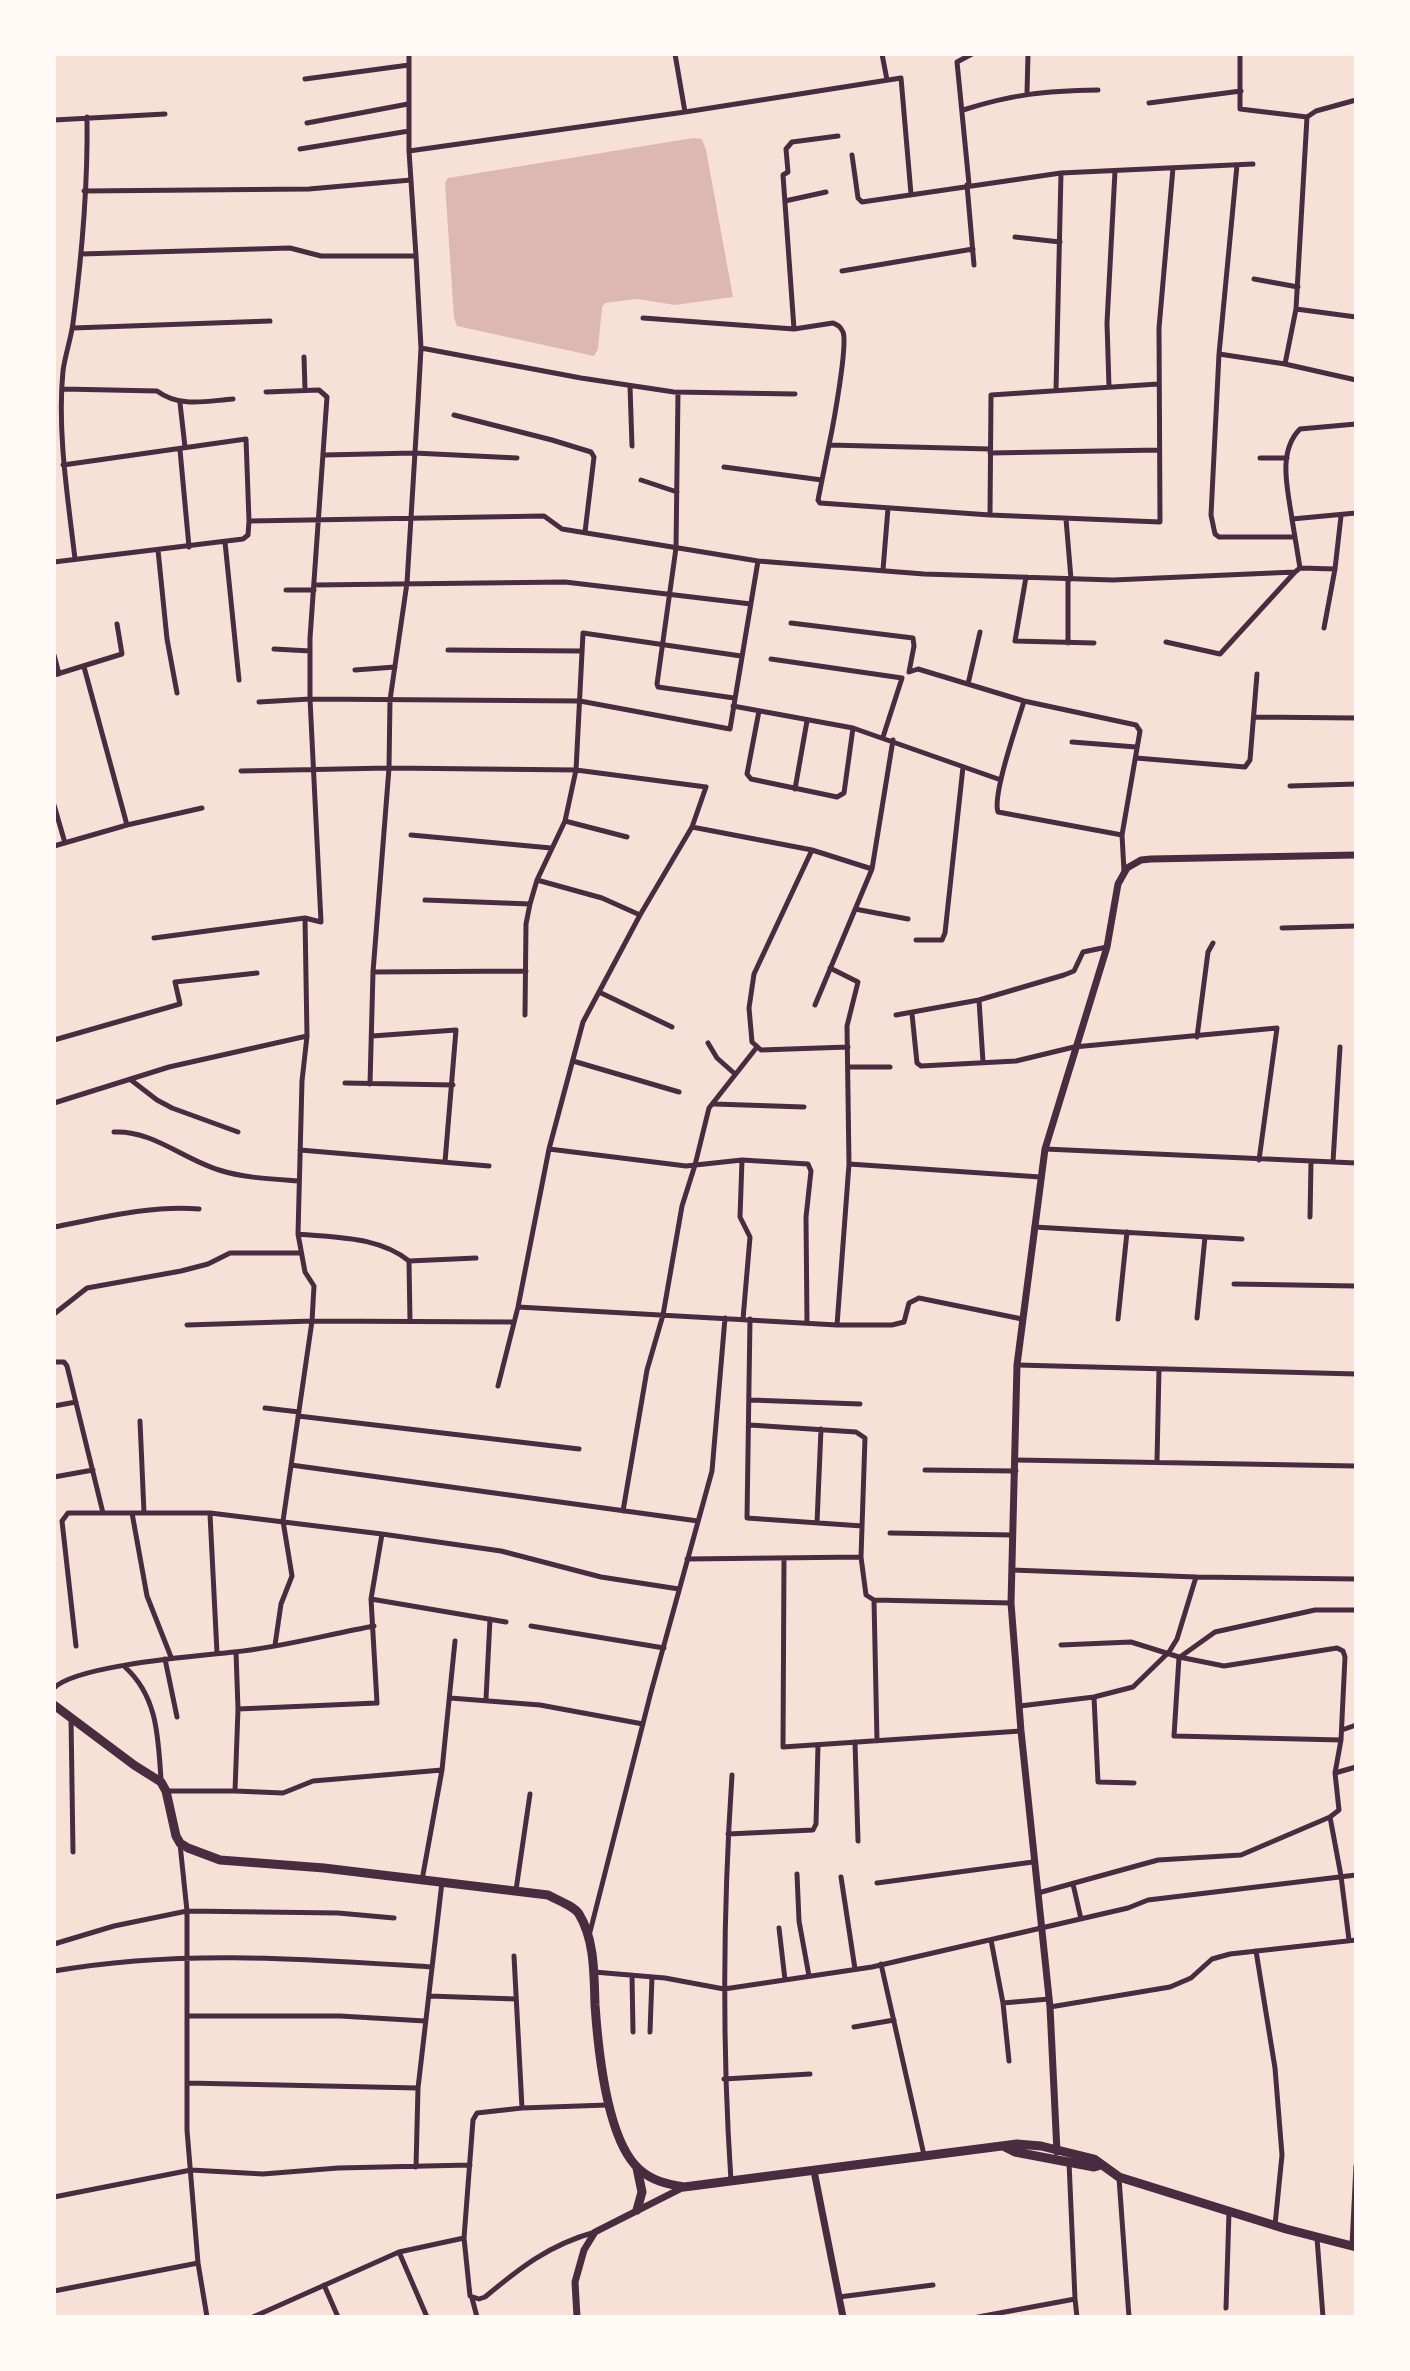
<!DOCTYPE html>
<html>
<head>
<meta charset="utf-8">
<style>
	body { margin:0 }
	#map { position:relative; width:1410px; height:2371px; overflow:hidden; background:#f7e1d7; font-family:Literata,serif }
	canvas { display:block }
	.frame { position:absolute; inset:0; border:56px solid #fffaf5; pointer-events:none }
</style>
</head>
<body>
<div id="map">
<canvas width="1410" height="2371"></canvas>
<div class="frame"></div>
</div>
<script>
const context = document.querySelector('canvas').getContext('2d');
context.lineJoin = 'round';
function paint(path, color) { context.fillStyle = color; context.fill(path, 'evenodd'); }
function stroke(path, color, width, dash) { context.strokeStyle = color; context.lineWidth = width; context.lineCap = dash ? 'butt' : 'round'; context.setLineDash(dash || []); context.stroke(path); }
paint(new Path2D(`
	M693,138L702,139L706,150L733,297L675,305L637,299L605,303L602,307L598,349L594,356L457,326L454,318L445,183L448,178Z`), '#dcb8b0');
stroke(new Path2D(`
	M675,54L685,112L901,78L911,194
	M882,54L887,80
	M1240,54V109L1307,117
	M305,79L409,65
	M1027,93L1028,54
	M1149,103L1241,91
	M963,110C1013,94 1045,91 1098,90
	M54,120L165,114
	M307,123L408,104
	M300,149L409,131
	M409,151L685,112
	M852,155L858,198L862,202L1061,173L1253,164
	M1237,165L1219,354L1211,515L1215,534L1219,537H1293
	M969,184L957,62L972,54
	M967,185L974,265
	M84,191L309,189L411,180
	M785,201L826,192
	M1015,237L1060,242
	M81,254L290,248L321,256H416L409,151V54
	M842,271L973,249
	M1254,279L1298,287
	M1296,309L1356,317
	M643,318L794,329L833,323C839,326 840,326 843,332C848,345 833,426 829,445
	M73,328L270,321
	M794,329L783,175L788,172L786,149L792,142L838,136
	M421,348L581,378L674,392L795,394
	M1219,354L1285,364L1356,380
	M304,357L305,389
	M1285,364L1296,309L1307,117L1316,111L1356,100
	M630,386L632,446
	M1109,387L1107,323L1115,171
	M63,389L157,391C180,408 206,401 233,399
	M1056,390L1061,173
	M678,392L676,548L657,684L658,687L734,698
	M180,403L185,447
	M454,415L552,440L591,452L594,457L585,532
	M990,449L829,445L818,500L820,503L990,515L1160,522L1159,328L1173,168
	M180,450L189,547
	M990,453L1158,450
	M324,455L414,453L517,458
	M1260,458H1287
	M63,465L246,439L249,521
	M724,467L822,480
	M641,480L677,492
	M990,515L991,395L1158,384
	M1066,519L1071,579
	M1292,519C1288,490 1277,452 1300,429L1356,424
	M225,542L239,680
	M158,550L167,639L177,693
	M75,559C68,499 57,431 63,371C65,355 71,339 73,323C82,255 88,186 87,117
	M54,562L243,539L248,535L249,521L544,516L562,529L758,561L924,574L1113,580L1295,572L1300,568L1292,519L1356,513
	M1300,568L1335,569
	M883,570L888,508
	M1026,577L1015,641L1094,643
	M1068,579V643
	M315,585L565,582L751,604
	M286,590H314
	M791,623L913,638L914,646L909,672L918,669L1024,701L1136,725L1140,731L1122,835L1124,871
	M1324,628L1335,569L1341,516
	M1166,642L1220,654L1295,572
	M274,649L310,651
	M448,650L580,651
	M54,655L59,674
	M771,659L902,678L883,737
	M84,667L127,825
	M355,670L395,667
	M54,675L122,654L117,624
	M968,684L980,632
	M1024,701C1018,722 992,795 998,812L1122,835
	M259,702L310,699L580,701L730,729L758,561
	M733,706L853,728L1001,780
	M759,711L747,774L751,779L837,797L844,793L853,728
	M1255,717L1356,718
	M1072,742L1136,747
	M1136,758L1245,767L1250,760L1257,674
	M241,771L389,768L576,770L706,787L692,827L812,850L872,869
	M1290,786L1356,784
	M795,789L807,721
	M54,805L65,843
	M565,821L627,837
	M411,835L551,848
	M54,846L127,825L202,808
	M812,850L754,974L749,1008L752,1042L761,1050L848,1047
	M537,880L602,898L640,915
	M425,900L530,904
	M855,909L908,919
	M1282,928L1356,926
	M154,938L305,918L321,922L310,699V638L327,397L319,390L266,392
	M916,940H942L945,933L963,767
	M830,968L858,982L847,1026L849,1164L837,1325
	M373,972L526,971
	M599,992L672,1027
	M979,1000L983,1062
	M815,1005L872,869L893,740
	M912,1014L917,1063L921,1066L1016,1061L1074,1047L1277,1028L1259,1160
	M525,1015L526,924L530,904L537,880L565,821L576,770L583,633L741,656
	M896,1015L979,1000L1064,975L1074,971L1083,952L1107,947
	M372,1036L456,1030L445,1162
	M1197,1037L1208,952L1213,943
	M54,1040L180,1004L175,982L257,973
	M708,1043L717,1058L735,1074
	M573,1061L679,1092
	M849,1067H890
	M131,1080L157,1100L172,1108L238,1132
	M345,1083L453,1085
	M370,1084L373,972L389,768L390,700L407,583L418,403L421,348L416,256
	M54,1103L169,1067L307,1036
	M714,1104L804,1107
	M114,1132C152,1130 183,1159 219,1170C244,1178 272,1179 299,1181
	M549,1149L686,1166L742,1160L808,1164L811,1171L806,1217L807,1323
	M1045,1149L1356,1163
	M300,1150L489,1166
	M742,1160L740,1217L750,1237L743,1319
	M1333,1162L1340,1047
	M849,1164L1040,1177
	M1310,1217L1311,1162
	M54,1227C101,1218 151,1205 199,1209
	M1034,1227L1242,1239
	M298,1234C336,1238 378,1236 409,1261L476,1258
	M409,1261L410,1321
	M1234,1284L1356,1286
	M518,1307L837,1325H892L904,1322L909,1303L919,1298L1022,1319
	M54,1314L87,1288L181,1271L208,1264L230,1253H301
	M1197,1318L1205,1237
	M750,1319L747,1518L862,1526
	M1118,1319L1127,1232
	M187,1325L312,1321L514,1322
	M54,1362H64L67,1366L103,1513
	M1017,1365L1356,1374
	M498,1386L518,1307L549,1149L583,1022L640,915L692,827
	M750,1400L860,1404
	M54,1406L76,1402
	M265,1408L299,1412
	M298,1416L579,1449
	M140,1421L144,1513
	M750,1425L856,1432L865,1438L861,1557L866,1595L874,1600L877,1741
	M1016,1460L1356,1466
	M1157,1461L1159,1370
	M291,1465L698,1521
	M925,1470L1016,1471
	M54,1477L93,1470
	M623,1511L647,1370L663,1315L682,1206L695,1165L709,1108L757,1047
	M132,1513L147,1596L171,1657
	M210,1514L217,1653
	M817,1523L821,1429
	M890,1533L1013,1535
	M784,1558L783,1747L1021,1731
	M687,1559L861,1557
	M1012,1570L1196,1577L1356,1579
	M371,1599L506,1622
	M874,1600L1011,1603
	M531,1626L664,1648
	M275,1645L281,1604L292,1576L283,1521L312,1321L314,1286L305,1272L298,1234L302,1081L307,1036L305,918
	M76,1646L62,1521L68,1513H210L382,1534L501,1551L601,1577L679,1589
	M236,1652L238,1709
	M1179,1657L1174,1736L1341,1740
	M1180,1657L1215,1632L1315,1610H1356
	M165,1659L177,1717
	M125,1667C158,1697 158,1738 161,1779
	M54,1688C77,1665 198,1656 234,1652C278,1648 330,1634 374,1626
	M1094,1697L1098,1782L1134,1783
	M450,1698L540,1705L643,1724
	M486,1699L490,1619
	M1020,1706L1094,1697L1133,1687L1169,1652L1177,1639L1196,1577
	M71,1717L73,1852
	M1342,1730L1356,1725
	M855,1742L858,1841
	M1335,1773L1356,1767
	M166,1791H235L238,1709L377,1703L371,1599L382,1534
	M235,1791L283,1793L313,1781L442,1770
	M1330,1817L1341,1876L1349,1940
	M728,1834L813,1830L816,1824L818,1745
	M180,1844L187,1911V2130L198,2263L207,2317
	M797,1874L799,1921L809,1976
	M841,1877L855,1969
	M422,1880L442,1770L455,1641
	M877,1883L1033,1862
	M1073,1884L1081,1919
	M516,1890L530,1794
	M1038,1893L1158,1860L1241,1855L1330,1817L1339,1810L1335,1773L1341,1740L1345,1657L1343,1651L1337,1648L1224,1666L1179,1657L1131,1642L1061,1645
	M779,1928L785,1980
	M590,1932L651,1692L712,1471L725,1318
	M991,1940L1003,2003L1009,2061
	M54,1944L114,1926L187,1911L338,1913L394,1918
	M1256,1951L1275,2068L1282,2155L1275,2225
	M514,1956L522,2108
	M881,1964L924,2155
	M54,1971C180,1949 306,1959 432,1967
	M594,1972L665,1978L724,1989L872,1967L1128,1908L1148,1900L1356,1875
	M632,1975L633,2032
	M429,1996L516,1999
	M1003,2003L1049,1999
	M1050,2007L1170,1987L1191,1978L1212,1959L1230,1954L1356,1940
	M187,2016H340L425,2021
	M854,2027L894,2020
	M650,2032L652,1977
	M724,2079L810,2074
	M187,2083L418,2088
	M416,2167L418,2088L442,1882
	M1119,2178L1129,2317
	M731,2181C722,2046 723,1910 732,1775
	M54,2197L191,2170L263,2174L338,2168L470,2165
	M595,2232C549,2245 521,2267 485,2297L479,2299L470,2296L464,2238L473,2120L477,2113L522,2108L607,2105
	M1317,2238L1323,2317
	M1352,2245L1356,2166
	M399,2252L427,2317
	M324,2285L338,2317
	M54,2291L198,2263
	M839,2297L933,2285
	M472,2298L477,2317
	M1075,2299L1077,2317
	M1226,2308L1229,2212
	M253,2317L399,2252L464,2238
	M978,2317L1075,2299L1069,2162`), '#4a2c40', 5);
stroke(new Path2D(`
	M1057,2152L1050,2007L1021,1731L1011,1603L1017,1365L1045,1149L1107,947L1118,884L1127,868L1141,860L1151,859L1356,855
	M814,2171L843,2317
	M577,2317L575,2282L584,2250L595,2232L684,2187`), '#4a2c40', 7);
stroke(new Path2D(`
	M54,1705L134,1765L161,1782L166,1791L176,1836L180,1843L188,1848L220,1860L324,1868L548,1895C557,1900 574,1906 579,1914C595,1940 594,1976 595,2005C598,2048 606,2139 639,2169C652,2181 667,2184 684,2187L1017,2144L1041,2146L1094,2159L1119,2177L1286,2229L1356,2247
	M1005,2147L1015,2152L1094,2167L1101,2165
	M637,2168L642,2192L637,2210`), '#4a2c40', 9);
</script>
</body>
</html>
